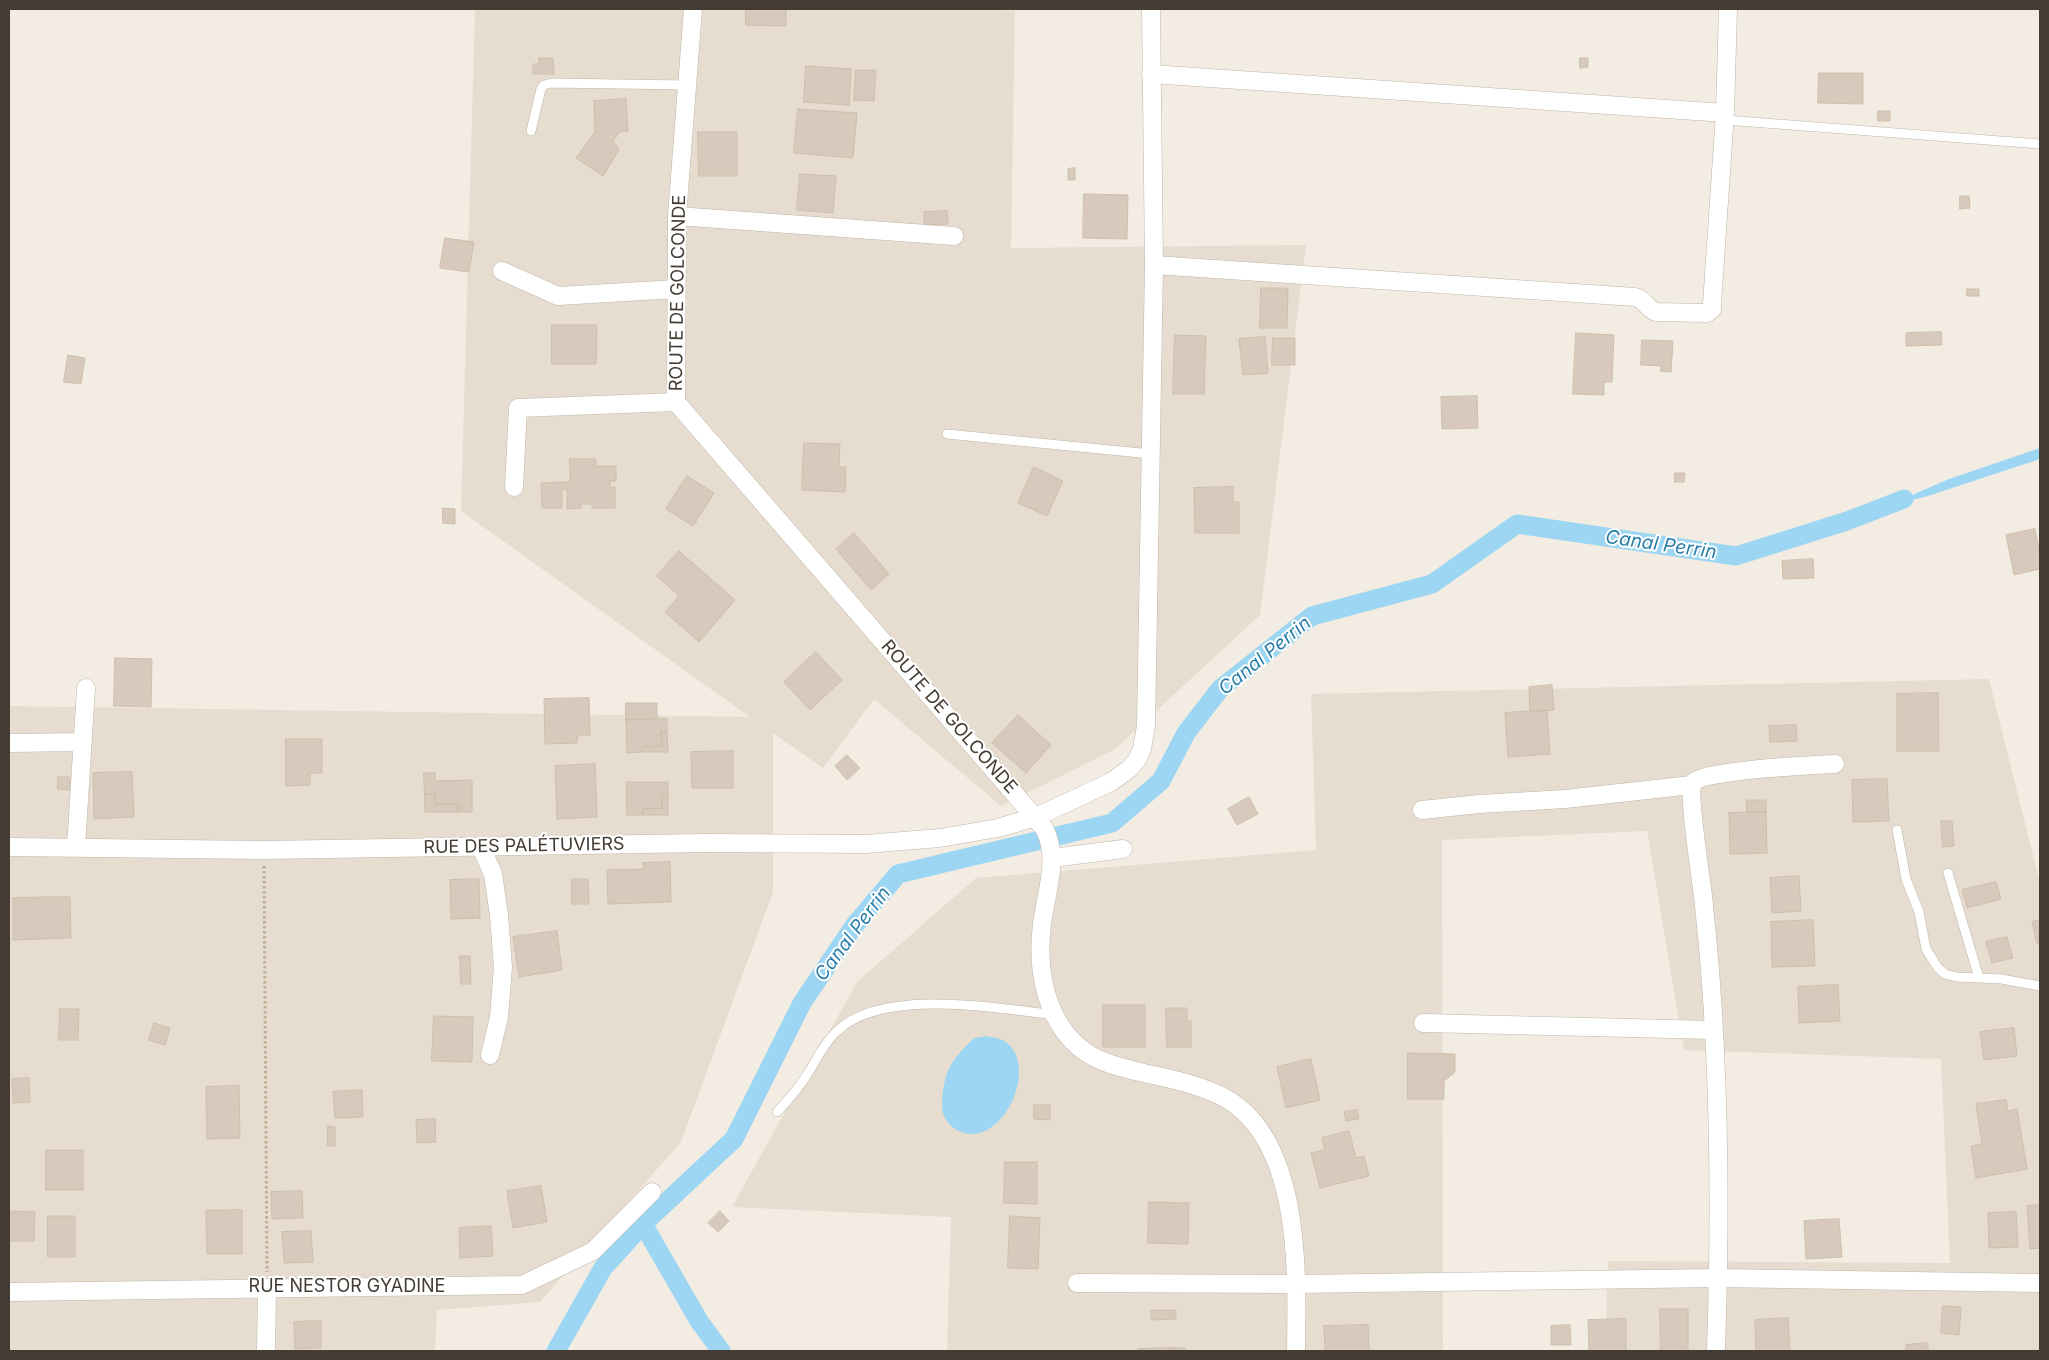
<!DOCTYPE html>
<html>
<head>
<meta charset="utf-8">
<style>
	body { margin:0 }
	#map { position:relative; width:2049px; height:1360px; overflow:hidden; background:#f2ece3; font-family:Inter,sans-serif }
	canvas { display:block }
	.frame { position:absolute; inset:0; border:10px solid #443c33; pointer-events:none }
</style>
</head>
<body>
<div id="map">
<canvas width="2049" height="1360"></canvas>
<div class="frame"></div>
</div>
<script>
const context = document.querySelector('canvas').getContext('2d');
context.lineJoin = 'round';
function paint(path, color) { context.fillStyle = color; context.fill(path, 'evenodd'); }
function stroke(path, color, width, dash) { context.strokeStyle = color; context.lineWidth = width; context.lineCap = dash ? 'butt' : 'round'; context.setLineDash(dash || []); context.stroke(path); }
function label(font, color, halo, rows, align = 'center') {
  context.font = font + ' Inter,sans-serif'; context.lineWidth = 4; context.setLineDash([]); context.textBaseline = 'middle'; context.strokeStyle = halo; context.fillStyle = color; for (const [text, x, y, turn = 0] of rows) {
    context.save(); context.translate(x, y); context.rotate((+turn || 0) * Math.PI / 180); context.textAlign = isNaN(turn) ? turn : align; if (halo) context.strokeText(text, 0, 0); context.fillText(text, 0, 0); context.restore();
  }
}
paint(new Path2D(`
	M475,9H982L1015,11L1011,248L1306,245L1260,615L1115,749L1001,806L874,699L823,768L773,733V892L681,1142L540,1302L437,1310L435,1351H9V706L750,717L461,511Z
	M1989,679L2040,883V1351H1605L1608,1261L1950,1263L1941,1059L1684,1050L1647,831L1442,840L1443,1351H947L951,1217L732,1207L857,982L976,878L1316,850L1311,694Z`), '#e6ddd0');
paint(new Path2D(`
	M2040,448V459L1928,496L1882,508L1949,479Z
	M987,1036C993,1038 1001,1038 1006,1042C1042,1070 997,1156 955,1129C947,1123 941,1114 942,1103C944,1070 951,1061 974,1038Z`), '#9cd6f2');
stroke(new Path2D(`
	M643,1224L699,1321L721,1351
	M556,1351L603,1268L643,1224L734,1139L802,1003L854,926L898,874L1112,823L1161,781L1186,733L1220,689L1312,616L1432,584L1517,524L1736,556L1847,521L1904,499`), '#9cd6f2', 19);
const building = new Path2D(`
	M746,9H786V26L746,25Z
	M539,58H553L554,74H533V64H539Z
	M1580,58H1588V67L1580,68Z
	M806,66L851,69L849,105L804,102Z
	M856,70H876L874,101L854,100Z
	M1819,73H1863V104L1818,103Z
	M626,99L628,131L620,132L613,141L619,150L603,176L576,158L595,132L594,101Z
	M798,109L857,113L853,158L794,153Z
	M1878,111H1890V121H1878Z
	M698,132H737V176H699Z
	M1075,168V180H1068V169Z
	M800,174L836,176L833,213L797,210Z
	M1084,194L1128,195L1127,239L1083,238Z
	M1960,196H1969L1970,208L1960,209Z
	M947,211L948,224L924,225V212Z
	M445,238L474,242L469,272L440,268Z
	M1261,288H1288L1287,328H1260Z
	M1967,289H1979V296H1967Z
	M552,325H597L596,364H552Z
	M1941,332L1942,345L1906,346V333Z
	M1576,333L1614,335L1612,382H1604V395L1573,394Z
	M1175,335L1206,336L1204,394H1173Z
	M1265,337L1268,373L1243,375L1239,339Z
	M1273,338H1295V365H1272Z
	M1642,340L1673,341L1671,372L1660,371L1661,366L1641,365Z
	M68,355L85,358L81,384L64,382Z
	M1477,396L1478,428L1442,429L1441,397Z
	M804,443L840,444L839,467H846L845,492L802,490Z
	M570,459H596V466H616V481H610V488L615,487V508H592V504H581V508L567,509V489L562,490V508H542L541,483L570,482Z
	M1034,467L1063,481L1047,516L1018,503Z
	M1675,473H1685L1684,482H1675Z
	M687,476L714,493L693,526L666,509Z
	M1233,487V502H1239V533H1195L1194,488Z
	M443,508L455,509V524L443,523Z
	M2035,529L2040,554V569L2014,575L2006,535Z
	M854,533L889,574L871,590L836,549Z
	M679,551L735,600L699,642L665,612L679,596L657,576Z
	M1813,559L1814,578L1783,579L1782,561Z
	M816,652L842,680L810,710L784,682Z
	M115,658L152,659L151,707L114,706Z
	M1552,685L1554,710L1530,712L1529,687Z
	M1938,693L1939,751H1897V694Z
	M589,698L590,735H578L577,743L545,744L544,699Z
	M626,703H657V719L626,720Z
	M1547,710L1550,754L1508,757L1505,713Z
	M1018,715L1051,745L1026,773L992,743Z
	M667,719V732H661L662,746L642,747V752L627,753L626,720Z
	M1796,725L1797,741L1770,742L1769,726Z
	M661,732H667L668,752H642V747L662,746Z
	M286,739H322V773H310V785L286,786Z
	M733,751V788H692L691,752Z
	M847,755L860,768L847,780L835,766Z
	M595,764L597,817L557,819L555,766Z
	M132,772L134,817L94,819L93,773Z
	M424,773H435V781L472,780V812H458V804H435V794H425Z
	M58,777H70V790L58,789Z
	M1887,779L1889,821L1853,822L1852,780Z
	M627,782H668V795H662V808L643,809V815H627Z
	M425,794H435V804H458V812H425Z
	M662,795H668V815H643V809L662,808Z
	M1249,797L1258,814L1237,825L1228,809Z
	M1747,800H1766V812H1747Z
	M1766,812L1767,853L1730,854L1729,813Z
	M1941,821H1952L1954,846L1943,847Z
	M670,862L671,902L608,904L607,870L644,869L643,863Z
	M1799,876L1801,911L1772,913L1770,878Z
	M479,879L480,918L451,919L450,880Z
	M572,879H588L589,904H572Z
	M1996,882L2001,899L1967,908L1962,890Z
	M70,897L71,938L13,940V898Z
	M1813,920L1815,966L1772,967L1771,922Z
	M2040,920V944H2037L2032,922Z
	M557,931L562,970L519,977L513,937Z
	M2007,937L2013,958L1992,963L1986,942Z
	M460,956H470L471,984H461Z
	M1838,985L1840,1021L1799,1023L1798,987Z
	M1103,1005H1145V1047H1103Z
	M1166,1008H1187V1021H1191V1047H1167Z
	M60,1009H79L78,1040H59Z
	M434,1016L473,1017L472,1062L432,1061Z
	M154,1023L170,1028L165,1045L149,1040Z
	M2014,1028L2017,1056L1984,1060L1980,1032Z
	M1408,1053L1455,1054V1072L1444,1081V1099H1408Z
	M1311,1059L1320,1100L1286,1108L1277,1067Z
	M29,1078L30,1102L13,1103L12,1079Z
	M239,1086L240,1138L207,1139L206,1087Z
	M362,1090L363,1117L335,1118L333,1092Z
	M2006,1100L2008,1111L2017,1109L2027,1169L1976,1178L1971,1146L1982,1144L1976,1104Z
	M1034,1105H1050V1120L1034,1119Z
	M1357,1110L1359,1119L1346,1121L1344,1112Z
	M435,1119L436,1142L417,1143L416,1120Z
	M328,1126L335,1127V1146H328Z
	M1349,1131L1356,1158L1364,1156L1369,1176L1320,1188L1311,1153L1325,1150L1322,1138Z
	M46,1150H83V1190H46Z
	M1005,1162H1037V1204L1004,1203Z
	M541,1186L547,1222L513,1228L507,1191Z
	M302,1191L303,1218L272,1219L271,1192Z
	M1149,1202L1189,1203L1188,1244L1148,1243Z
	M2040,1205V1248L2030,1249L2027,1206Z
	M242,1210V1254H207L206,1211Z
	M9,1211L35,1212L34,1241H9Z
	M720,1211L729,1221L718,1232L708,1223Z
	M2016,1212L2018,1247L1989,1248L1988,1213Z
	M48,1216H75V1257H48Z
	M1010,1216L1040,1218L1038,1269L1008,1268Z
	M1839,1219L1842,1257L1806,1259L1804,1221Z
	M491,1226L493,1256L460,1258L459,1228Z
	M311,1231L313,1262L284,1263L282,1232Z
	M1943,1306L1961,1307L1959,1335L1941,1333Z
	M1660,1309H1688V1351H1661Z
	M1151,1310H1176V1319L1152,1320Z
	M1788,1318L1790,1351H1756L1755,1320Z
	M1626,1319V1351H1589L1588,1320Z
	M321,1321V1348L295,1349L294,1322Z
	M1368,1325L1369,1351H1325L1324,1326Z
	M1570,1325L1571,1345H1551V1326Z
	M1928,1343V1351H1906V1345Z
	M1174,1348H1185V1351H1174Z
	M1174,1348V1351H1139L1138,1349Z`);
paint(building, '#d7c9bb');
stroke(building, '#cfbeab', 1);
const service = new Path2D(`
	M1725,120L2040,144
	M531,131L541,89L544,85L552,83L687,85
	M947,434L1151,454
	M1897,830L1906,879L1919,912L1926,949L1938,968L1945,974L1957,977L2001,979L2040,986
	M1948,873L1979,978
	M777,1112C788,1100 800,1087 808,1073C817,1059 824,1043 836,1032C881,987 997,1008 1055,1015`);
const minor = new Path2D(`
	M693,9L677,216L676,402L1044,828C1060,858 1046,892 1042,924C1038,957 1041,990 1057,1020C1078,1057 1105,1064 1144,1073C1171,1079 1202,1085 1227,1099C1302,1144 1297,1275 1296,1351
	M1151,74L1725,113
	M677,216L954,236
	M1154,265L1635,297C1645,299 1647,309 1656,312L1707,313L1712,309V304L1725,113L1728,9
	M502,271L558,296L676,289
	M514,487L518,408L676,402
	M9,743L83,742
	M1422,810L1479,804L1565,799L1692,785
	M9,847L264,850L705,843L866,844L940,838L998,828L1036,817L1111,782L1129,769L1137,760L1142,749L1146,726L1154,265L1151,9
	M481,847L493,874L499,915L503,967L499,1017L490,1055
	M76,848L86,688
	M1052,858L1123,849
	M1423,1023L1713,1030
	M1077,1283L1297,1284L1718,1278L2040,1283
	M9,1292L522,1285L593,1251L652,1192
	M266,1351L267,1288
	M1716,1351C1721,1203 1720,1053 1704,906C1703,887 1686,792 1694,782C1706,770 1813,765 1835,764`);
stroke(service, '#c0b6a8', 10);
stroke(minor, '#c0b6a8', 19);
stroke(new Path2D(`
	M264,866L267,1272`), '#c0ad96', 3, [2.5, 2.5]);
stroke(service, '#fff', 9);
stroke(minor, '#fff', 18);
label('18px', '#443c33', '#fff', [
	["ROUTE DE GOLCONDE",678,293,-89],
	["ROUTE DE GOLCONDE",949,717,49],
	["RUE DES PALÉTUVIERS",524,846,-1],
	["RUE NESTOR GYADINE",347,1287]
]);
label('italic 19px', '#297ea9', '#fff', [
	["Canal Perrin",1661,545,8],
	["Canal Perrin",1265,656,-39],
	["Canal Perrin",853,934,-53]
]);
</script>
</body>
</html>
